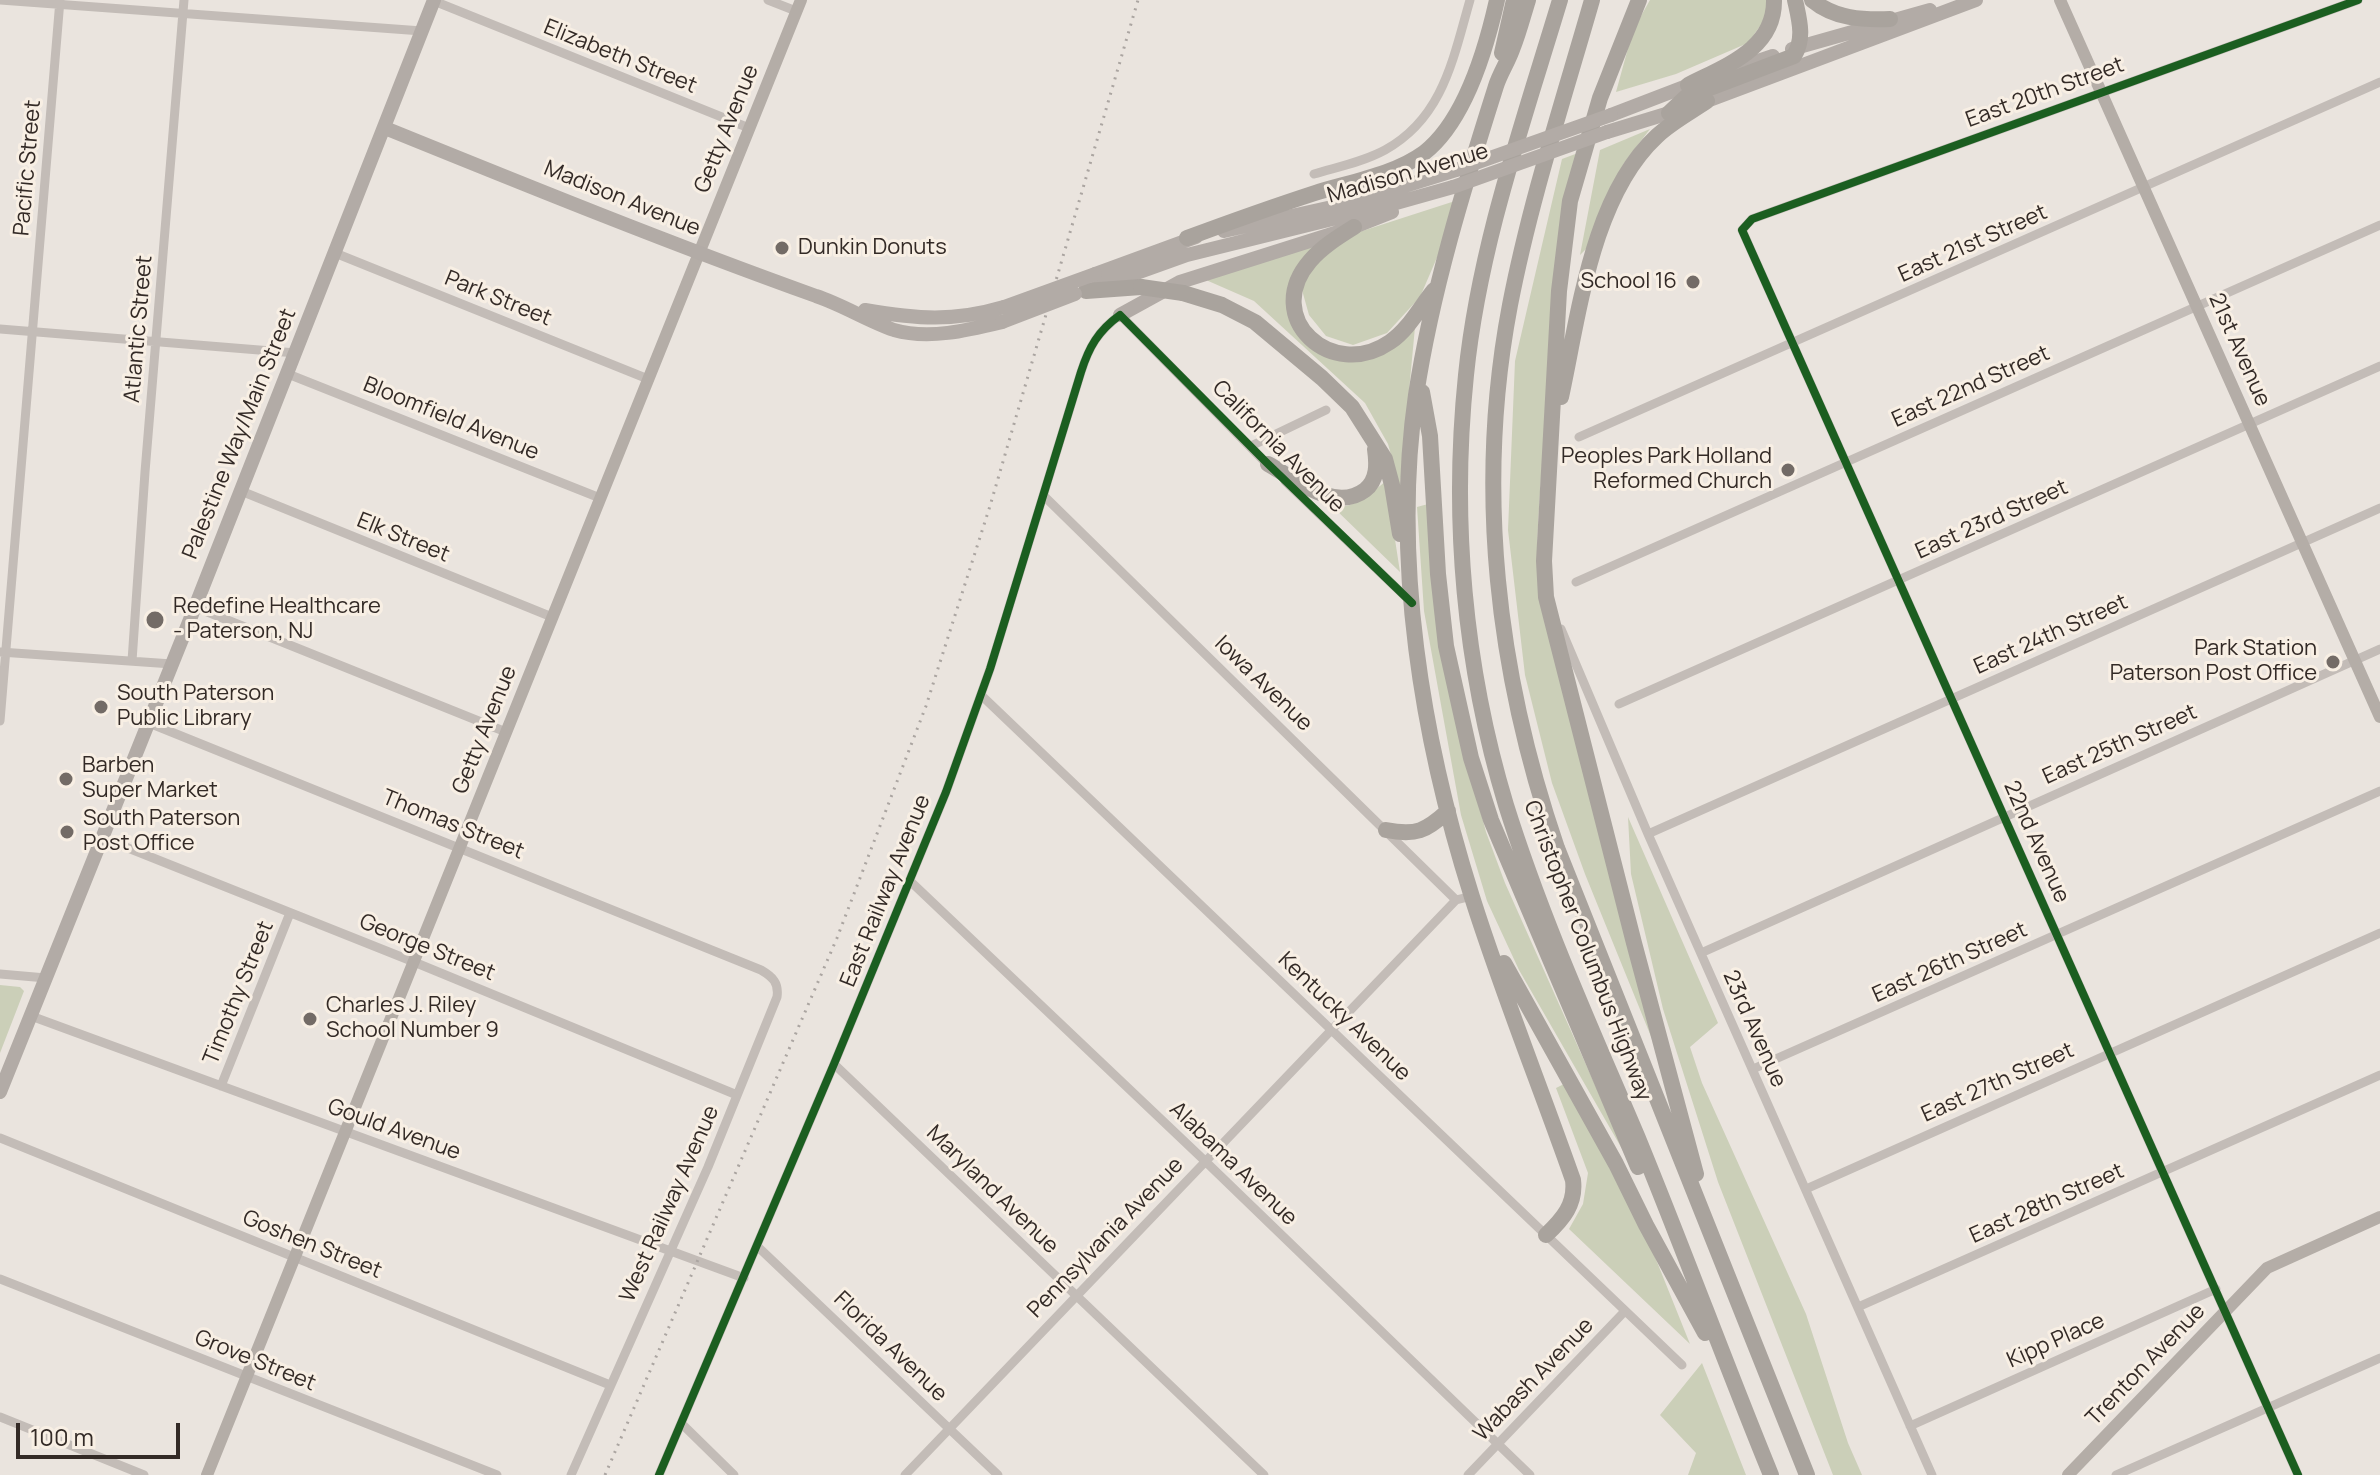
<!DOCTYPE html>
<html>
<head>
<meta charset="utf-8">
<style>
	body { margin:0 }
	#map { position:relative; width:2380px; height:1475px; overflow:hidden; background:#eae4de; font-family:Manrope,sans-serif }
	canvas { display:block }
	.scale { position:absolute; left:16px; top:1423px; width:164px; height:36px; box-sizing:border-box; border:4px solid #332a26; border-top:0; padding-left:10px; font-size:24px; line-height:28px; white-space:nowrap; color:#332a26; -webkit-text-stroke:6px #f8efe4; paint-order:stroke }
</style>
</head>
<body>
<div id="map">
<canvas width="2380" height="1475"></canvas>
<div class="scale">100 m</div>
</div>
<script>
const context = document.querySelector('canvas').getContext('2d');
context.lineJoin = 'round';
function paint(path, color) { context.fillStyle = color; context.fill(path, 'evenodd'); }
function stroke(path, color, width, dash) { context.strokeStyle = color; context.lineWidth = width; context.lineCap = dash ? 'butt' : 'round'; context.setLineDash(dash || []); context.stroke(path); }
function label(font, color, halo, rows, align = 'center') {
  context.font = font + ' Manrope,sans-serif'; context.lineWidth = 6; context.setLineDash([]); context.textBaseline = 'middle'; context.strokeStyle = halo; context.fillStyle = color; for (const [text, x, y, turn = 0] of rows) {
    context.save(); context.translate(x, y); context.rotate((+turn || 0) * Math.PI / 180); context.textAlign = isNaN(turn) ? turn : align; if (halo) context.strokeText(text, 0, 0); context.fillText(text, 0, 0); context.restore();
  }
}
paint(new Path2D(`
	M1650,0H1769L1772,9L1748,43L1676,74L1616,92L1633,30Z
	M1650,129L1624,163L1586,249L1580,255L1600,150Z
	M1578,153C1562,285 1542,417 1537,550L1652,1039L1585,874L1552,783L1525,675L1508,530L1515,361L1562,159Z
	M1455,201L1445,239L1420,297L1387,333L1353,345L1326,336L1309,315L1302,290L1312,265L1356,233Z
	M1315,246L1289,294L1300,332L1352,360L1384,354L1415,327L1400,487L1388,444L1365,403L1254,301L1206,280Z
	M1386,481L1400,572L1332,506C1354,510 1371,493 1386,481Z
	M1428,504L1463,743L1486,832L1505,883L1629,1161L1519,970L1487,901L1461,815L1424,611L1417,507Z
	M1628,817L1718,1023L1690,1047L1702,1083L1806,1314L1848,1443L1862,1475H1833L1718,1182L1663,1009L1631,874Z
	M0,985L20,987L24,991L0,1053Z
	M1566,1083L1645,1232L1690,1344L1569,1229L1583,1204L1588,1173L1556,1088Z
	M1702,1363L1746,1475H1688L1696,1453L1660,1415Z`), '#cbcfb8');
stroke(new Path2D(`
	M0,0L422,31
	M768,0L796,11
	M434,1L749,128
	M1314,174C1337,167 1363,162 1385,150C1443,118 1453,59 1470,0
	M335,253L648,379
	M0,329L296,353
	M288,374L600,498
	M1579,437L2380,82
	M1251,446L1326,410
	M1285,481L1410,601
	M241,491L552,617
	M1044,496L1456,900
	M1576,582L2380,225
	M195,607L506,732
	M1561,629L1648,834L1932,1475
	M0,652L172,664
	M132,661L145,472L184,0
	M981,695L1682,1365
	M1619,704L2380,366
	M0,721L60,0
	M149,723L761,970C773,977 779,983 777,997L708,1167L571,1475
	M1648,834L2380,508
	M103,838L414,962L737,1095
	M910,881L1205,1161L1530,1475
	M1701,953L2380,649
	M0,974L46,978
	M31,1016L744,1278
	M834,1064L1264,1475
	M1753,1069L2380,791
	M221,1086L290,913
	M0,1138L610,1385
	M1806,1189L2380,933
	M757,1246L998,1475
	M0,1279L497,1475
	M1858,1307L2380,1075
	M0,1417L144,1475
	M682,1424L734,1475
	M1910,1426L2216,1289
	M659,1475L834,1064L946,792L990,669L1081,372C1089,347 1098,331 1120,315L1271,468
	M905,1475L1456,900L1472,896
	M1468,1475L1625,1311
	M2116,1475L2380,1358
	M2298,1475L1742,230L1752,219L2358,0`), '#c3bcb7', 9);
stroke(new Path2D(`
	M2060,0L2380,717
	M207,1475L801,0
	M2068,1475L2267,1268L2380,1217`), '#b4ada7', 12);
stroke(new Path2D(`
	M1792,49L1930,10
	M1720,74L1773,56
	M1699,104L1976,0
	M1611,115L1697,82
	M385,128C528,186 671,244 816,296C843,305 868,321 894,330C929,340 969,330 1002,322
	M1607,132L1679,110
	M1224,231L1350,203L1456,170
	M1095,274L1196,237
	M1095,288L1187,255L1389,205L1453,187
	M865,310C917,319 953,322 1004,307
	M1120,315L1180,282L1354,227L1392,212
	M0,1092L195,607L434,0`), '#b2aba6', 14);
stroke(new Path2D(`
	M1528,0C1523,16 1519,32 1513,47C1509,60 1500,73 1496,86C1464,187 1432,290 1416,395C1392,560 1422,739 1472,897C1502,992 1540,1086 1573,1180C1576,1204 1563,1219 1546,1235
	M1560,0C1523,123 1479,247 1466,375C1451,519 1464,666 1506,805C1542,920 1593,1032 1640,1143C1685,1253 1726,1365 1771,1475
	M1592,0C1563,101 1530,202 1510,305C1475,488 1497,673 1557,848L1807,1475
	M1639,0L1600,98L1570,201L1559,291L1544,561L1546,597L1634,943L1696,1174
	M1812,0C1835,19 1863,20 1890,19
	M1502,53L1514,0
	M1688,85C1725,66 1775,49 1774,0
	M1669,113L1686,97L1794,56C1805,38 1799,19 1795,0
	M1354,227C1338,237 1322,247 1310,261C1261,318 1332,382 1390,342C1409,329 1420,307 1434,290
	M1187,238C1230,222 1272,207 1315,193C1350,182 1394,175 1424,153C1465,121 1486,49 1497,0
	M1086,291L1141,287
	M1183,293L1222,305L1255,322L1322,378L1352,407L1385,459L1392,485L1400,534
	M1422,392L1430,436L1438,574L1446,646L1471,758L1491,820L1638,1167
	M1561,397C1579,314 1592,196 1657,136C1672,122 1691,112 1707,101
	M1268,464C1295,479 1335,513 1365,490C1378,480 1377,463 1375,449
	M1386,830C1416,836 1426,831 1448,811
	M1504,963L1616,1164L1646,1225L1705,1333`), '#a9a39d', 16);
stroke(new Path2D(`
	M605,1475L837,938L926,706L990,506L1138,0`), '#aba5a1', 3, [2, 6]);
stroke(new Path2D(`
	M1456,170L1611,115
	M1453,187L1607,132
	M1004,307L1095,274
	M1002,322L1075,294`), '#b2aba6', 14);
stroke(new Path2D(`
	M1141,287L1183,293`), '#a9a39d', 16);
stroke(new Path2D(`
	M659,1475L834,1064L946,792L990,669L1081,372C1089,347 1098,331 1120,315L1268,464L1412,603
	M2298,1475L1742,230L1752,219L2358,0`), '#1b5e20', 8);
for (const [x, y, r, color] of [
	[782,248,8,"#736b66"],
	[1693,282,8,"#736b66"],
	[1788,470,8,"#736b66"],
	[155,620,10,"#736b66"],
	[2333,662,8,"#736b66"],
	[101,707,8,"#736b66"],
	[66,779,8,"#736b66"],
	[67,832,8,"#736b66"],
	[310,1019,8,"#736b66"]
]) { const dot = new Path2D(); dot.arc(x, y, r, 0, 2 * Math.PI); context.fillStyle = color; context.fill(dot); stroke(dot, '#f8efe4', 3); }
label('22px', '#332a26', '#f8efe4', [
	["Elizabeth Street",620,57,22],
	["East 20th Street",2045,93,-20],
	["Getty Avenue",727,129,-68],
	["Pacific Street",28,168,-85],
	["Madison Avenue",1408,174,-16],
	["Madison Avenue",622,199,22],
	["East 21st Street",1973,244,-24],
	["Park Street",498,299,22],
	["Atlantic Street",139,329,-85],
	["21st Avenue",2239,350,66],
	["East 22nd Street",1971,387,-24],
	["Bloomfield Avenue",451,419,22],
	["Palestine Way/Main Street",240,434,-68],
	["California Avenue",1278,447,45],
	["East 23rd Street",1992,520,-24],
	["Elk Street",403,538,22],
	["East 24th Street",2051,635,-24],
	["Iowa Avenue",1263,684,44],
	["Getty Avenue",485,730,-68],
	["East 25th Street",2120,745,-24],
	["Thomas Street",453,825,22],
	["22nd Avenue",2036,842,66],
	["East Railway Avenue",886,891,-68],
	["George Street",427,948,22],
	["Christopher Columbus Highway",1587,951,69],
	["East 26th Street",1950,963,-24],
	["Timothy Street",239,993,-68],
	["Kentucky Avenue",1344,1017,44],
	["23rd Avenue",1754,1029,66],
	["East 27th Street",1998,1083,-24],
	["Gould Avenue",394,1130,20],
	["Alabama Avenue",1233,1164,44],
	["Maryland Avenue",992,1190,44],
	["West Railway Avenue",670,1204,-66],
	["East 28th Street",2047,1204,-24],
	["Pennsylvania Avenue",1106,1238,-46],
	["Goshen Street",312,1245,22],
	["Kipp Place",2056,1341,-24],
	["Florida Avenue",890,1347,44],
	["Grove Street",255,1361,22],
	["Trenton Avenue",2146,1365,-46],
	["Wabash Avenue",1534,1380,-46]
]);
label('22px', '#332a26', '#f8efe4', [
	["Dunkin Donuts",798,248],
	["School 16",1677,282,"right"],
	["Peoples Park Holland",1772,457,"right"],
	["Reformed Church",1772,482,"right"],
	["Redefine Healthcare",173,607],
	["- Paterson, NJ",173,632],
	["Park Station",2317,649,"right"],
	["Paterson Post Office",2317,674,"right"],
	["South Paterson",117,694],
	["Public Library",117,719],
	["Barben",82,766],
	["Super Market",82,791],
	["South Paterson",83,819],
	["Post Office",83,844],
	["Charles J. Riley",326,1006],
	["School Number 9",326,1031]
], 'left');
</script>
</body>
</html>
